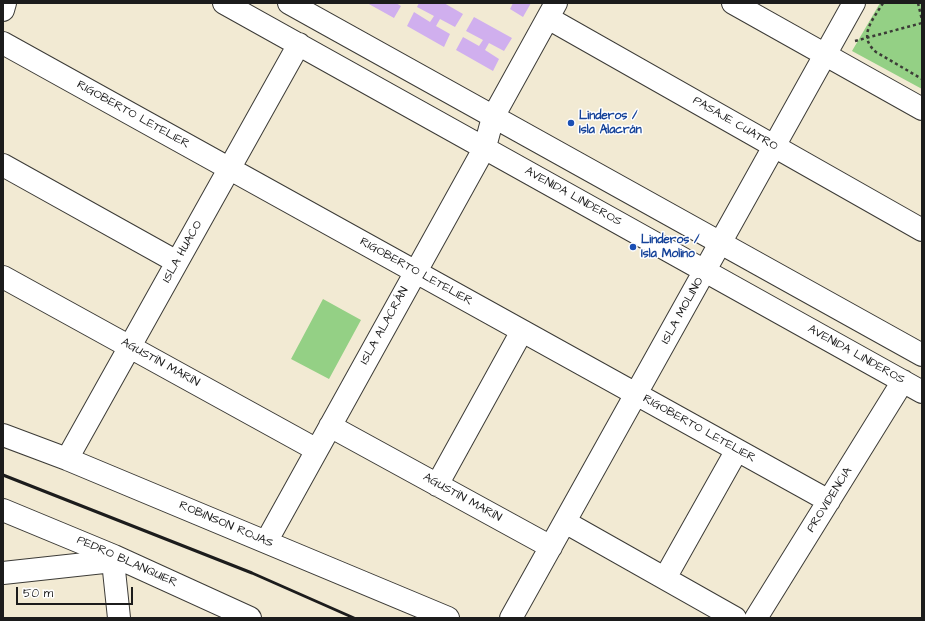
<!DOCTYPE html>
<html>
<head>
<meta charset="utf-8">
<style>
	body { margin:0 }
	#map { position:relative; width:925px; height:621px; overflow:hidden; background:#f2ead3; font-family:"Architects Daughter",sans-serif }
	canvas { display:block }
	.frame { position:absolute; inset:0; border:4px solid #1c1c1c; pointer-events:none }
	.scale { position:absolute; left:16px; top:587px; width:117px; height:18px; box-sizing:border-box; border:2px solid #1c1c1c; border-top:0; padding-left:5px; font-size:12px; line-height:14px; white-space:nowrap; color:#1c1c1c; -webkit-text-stroke:3px #fff; paint-order:stroke }
</style>
</head>
<body>
<div id="map">
<canvas width="925" height="621"></canvas>
<div class="frame"></div>
<div class="scale">50 m</div>
</div>
<script>
const context = document.querySelector('canvas').getContext('2d');
context.lineJoin = 'round';
function paint(path, color) { context.fillStyle = color; context.fill(path, 'evenodd'); }
function stroke(path, color, width, dash) { context.strokeStyle = color; context.lineWidth = width; context.lineCap = dash ? 'butt' : 'round'; context.setLineDash(dash || []); context.stroke(path); }
function label(font, color, halo, rows, align = 'center') {
  context.font = font + ' "Architects Daughter",sans-serif'; context.lineWidth = 3; context.setLineDash([]); context.textBaseline = 'middle'; context.strokeStyle = halo; context.fillStyle = color; for (const [text, x, y, turn = 0] of rows) {
    context.save(); context.translate(x, y); context.rotate((+turn || 0) * Math.PI / 180); context.textAlign = isNaN(turn) ? turn : align; if (halo) context.strokeText(text, 0, 0); context.fillText(text, 0, 0); context.restore();
  }
}
paint(new Path2D(`
	M880,3H922V89L852,51Z
	M323,299L361,320L329,379L291,359Z`), '#94d085');
paint(new Path2D(`
	M367,3H396L401,6L394,18Z
	M419,3H444L463,14L455,27L440,19L436,26L450,34L444,47L407,26L414,12L430,22L434,16L417,7Z
	M513,3H531L523,17L510,9Z
	M474,17L512,38L504,51L489,43L485,50L499,59L493,71L456,50L463,37L479,46L483,40L466,31Z`), '#d0afee');
const minor = new Path2D(`
	M224,3L922,392
	M289,3L922,355
	M733,3L922,109
	M3,10L5,3
	M548,18L922,230
	M3,43L829,501
	M3,165L177,262
	M3,277L317,450
	M330,426L551,547
	M3,435L67,459L448,618
	M67,459L299,44
	M437,485L522,331
	M3,510L114,556L250,618
	M565,522L735,618
	M266,542L485,147L493,117L556,3
	M114,556L113,561L119,618
	M3,573L113,561
	M665,578L737,450
	M511,618L854,3
	M756,618L903,381`);
stroke(minor, '#3c3b37', 24);
stroke(new Path2D(`
	M883,3C873,20 857,36 876,52L922,79
	M918,3L922,20
	M855,41L922,23`), '#3c3b37', 2.5, [3, 3]);
stroke(minor, '#fff', 22);
stroke(new Path2D(`
	M3,475L252,573L354,618`), '#1c1c1c', 3);
for (const [x, y, r, color] of [
	[571,123,4,"#1a4fb4"],
	[633,247,4,"#1a4fb4"]
]) { const dot = new Path2D(); dot.arc(x, y, r, 0, 2 * Math.PI); context.fillStyle = color; context.fill(dot); stroke(dot, '#fff', 1.5); }
label('12px', '#1c1c1c', '#fff', [
	["RIGOBERTO LETELIER",133,115,29],
	["PASAJE CUATRO",735,124,30],
	["AVENIDA LINDEROS",573,197,29],
	["ISLA HUACO",183,252,-61],
	["RIGOBERTO LETELIER",416,272,29],
	["ISLA MOLINO",683,311,-61],
	["ISLA ALACRÁN",385,326,-61],
	["AVENIDA LINDEROS",856,355,29],
	["AGUSTÍN MARÍN",160,363,29],
	["RIGOBERTO LETELIER",699,429,29],
	["AGUSTÍN MARÍN",462,498,29],
	["PROVIDENCIA",830,500,-58],
	["ROBINSON ROJAS",226,525,23],
	["PEDRO BLANQUIER",127,562,24]
]);
label('bold 12px', '#164399', '#fff', [
	["Linderos /",579,116],
	["Isla Alacrán",579,130],
	["Linderos /",641,240],
	["Isla Molino",641,254]
], 'left');
</script>
</body>
</html>
